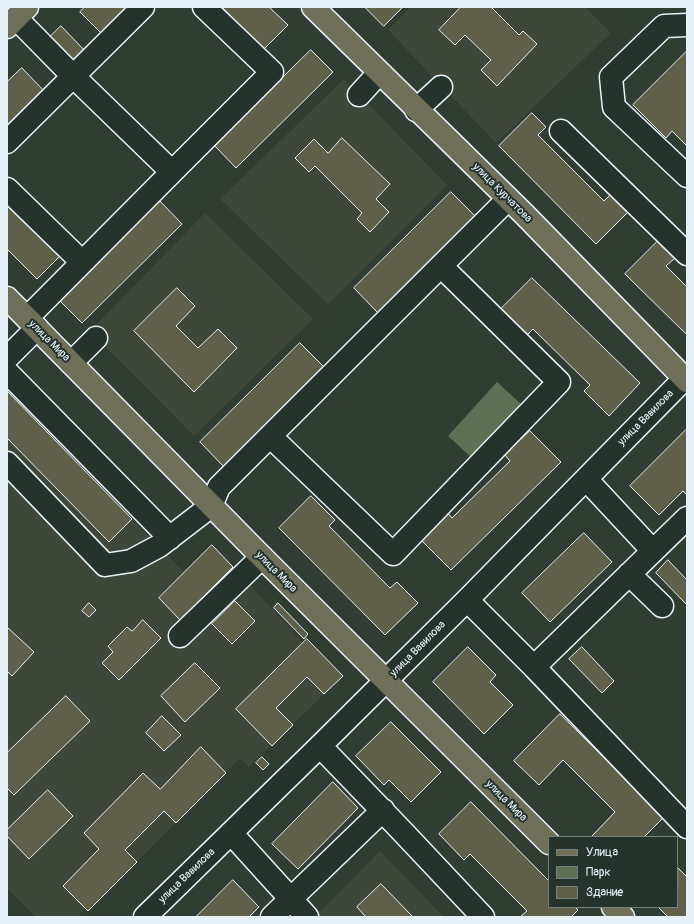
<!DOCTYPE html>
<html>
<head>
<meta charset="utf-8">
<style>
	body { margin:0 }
	#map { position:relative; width:694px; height:924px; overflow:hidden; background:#313c33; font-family:Pangolin,sans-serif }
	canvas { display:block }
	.frame { position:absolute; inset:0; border:8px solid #e8f1f8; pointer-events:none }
	.legend { position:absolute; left:548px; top:836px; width:130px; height:72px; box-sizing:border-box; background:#26332d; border:1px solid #747f7e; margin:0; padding:5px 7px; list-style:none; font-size:12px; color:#e8f1f8 }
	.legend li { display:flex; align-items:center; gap:8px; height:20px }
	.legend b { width:20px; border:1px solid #747f7e }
</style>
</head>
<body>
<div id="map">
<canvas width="694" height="924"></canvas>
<div class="frame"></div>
<ul class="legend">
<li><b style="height:5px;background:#706f59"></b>Улица</li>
<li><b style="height:11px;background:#5e7154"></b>Парк</li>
<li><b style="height:11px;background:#5f5f4a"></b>Здание</li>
</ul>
</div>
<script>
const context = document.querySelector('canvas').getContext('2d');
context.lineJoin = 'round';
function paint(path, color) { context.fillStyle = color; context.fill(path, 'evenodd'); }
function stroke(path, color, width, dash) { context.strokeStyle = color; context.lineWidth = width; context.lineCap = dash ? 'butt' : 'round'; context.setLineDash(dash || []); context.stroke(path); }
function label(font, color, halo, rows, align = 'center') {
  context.font = font + ' Pangolin,sans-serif'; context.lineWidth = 4; context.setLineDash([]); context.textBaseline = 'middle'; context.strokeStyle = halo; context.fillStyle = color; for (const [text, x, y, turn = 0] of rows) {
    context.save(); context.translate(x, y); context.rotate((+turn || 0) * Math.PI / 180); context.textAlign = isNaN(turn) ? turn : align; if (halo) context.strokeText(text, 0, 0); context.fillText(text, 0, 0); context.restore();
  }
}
paint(new Path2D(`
	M410,7H585L611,33L496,143L388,30Z
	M344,79L447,185L328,304L220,199Z
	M205,213L313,319L194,436L90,331Z
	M7,391L184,572L212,545L303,642L307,639L343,676L249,767L240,758L88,911L85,909L77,917H36L7,888Z
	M380,851L444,917H315Z`), '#3f463a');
paint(new Path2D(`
	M497,382L521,404L472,458L448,436Z`), '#5e7154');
const building = new Path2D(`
	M85,7H133L104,36L80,12Z
	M222,7H269L288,25L264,49Z
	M365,7H403L384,26Z
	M461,7H491L519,35L523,31L537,44L497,86L481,70L491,60L465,35L455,45L439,30Z
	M61,26L86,52L73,64L48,39Z
	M311,50L333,72L236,168L214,145Z
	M687,51V146L672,131L666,138L633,105Z
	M22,68L47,94L7,133V82Z
	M532,113L546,127L538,135L604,201L612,193L629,211L596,244L499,146Z
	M342,138L390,184L376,199L389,212L370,232L357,219L362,213L315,166L309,172L295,158L314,139L328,153Z
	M451,192L476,217L378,313L354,288Z
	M7,199L61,255L37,279L7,249Z
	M158,199L182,224L82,323L57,298Z
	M659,240L676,257L666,266L687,287V335L625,274Z
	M532,278L640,383L609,416L584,391L590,385L533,329L527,335L501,309Z
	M177,288L195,306L176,326L198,348L218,329L237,348L194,392L134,331Z
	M300,343L326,369L225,468L200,442Z
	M7,391L132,519L109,542L7,438Z
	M686,430L687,431V495L683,491L659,515L630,486Z
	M530,431L561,462L451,570L420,539L447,512L452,518L510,461L505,455Z
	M311,496L335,520L329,526L390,588L397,582L418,603L385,635L279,528Z
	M584,533L612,562L550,622L522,593Z
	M212,545L233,567L180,620L159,598Z
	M668,560L687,580V605L656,573Z
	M235,601L255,621L232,644L212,624Z
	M89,603L96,610L89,617L82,611Z
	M278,603L308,634L304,639L274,608Z
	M143,620L161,638L119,680L102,663L113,652L108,646L127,627L132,631Z
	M7,627L34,652L12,676L7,671Z
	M307,639L343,676L324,694L307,677L276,708L293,725L272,746L236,709Z
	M468,647L496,675L490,682L513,705L484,734L433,682Z
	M582,647L614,681L602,693L569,659Z
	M195,663L220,688L185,722L161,696Z
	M66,696L90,721L14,795L7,788V753Z
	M560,714L664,817L644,837H591L615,812L563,760L539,785L514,761Z
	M162,716L181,735L164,751L146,733Z
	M391,722L441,772L411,802L389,780L384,785L356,756Z
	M201,747L226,773L176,823L164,811L125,850L137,862L88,911L63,886L99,849L84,833L143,773L160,789Z
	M262,757L269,764L263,770L256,763Z
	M333,782L358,808L298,869L272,844Z
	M48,790L73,816L29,859L7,836V830Z
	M471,802L549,881V907H575L578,910L571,917H520L527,911L470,854L464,860L439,834Z
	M678,868L687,877V917H668L658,907H677Z
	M233,880L259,907L249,917H196Z
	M381,884L413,917H366L357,907Z`);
paint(building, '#5f5f4a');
stroke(building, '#e8f1f8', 1);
const minor = new Path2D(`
	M16,18L73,76L172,172L27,318
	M687,25L664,26L611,77L614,107L687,176
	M359,95L379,73
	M416,110L441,87
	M561,131L687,254
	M7,142L143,7
	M172,172L272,72L204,7
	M7,189L82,262
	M7,358L37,328
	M71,363L96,338
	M7,372L170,538
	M270,436L393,554L559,382L441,266
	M7,463L105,565L131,561L159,546L211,506L219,487L508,199
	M586,479L653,551
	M629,574L662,606
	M467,600L534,667L687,827
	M180,636L262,557
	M534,667L687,518
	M320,746L401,830L483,917
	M231,833L307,917
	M145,917L320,746L467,600L687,376
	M272,917L383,810`);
const major = new Path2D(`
	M313,7L524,214L687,381
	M7,27L27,7
	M7,298L262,557L549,843
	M613,907L623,917`);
stroke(minor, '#e8f1f8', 25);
stroke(major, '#e8f1f8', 25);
stroke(minor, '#26332d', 22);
stroke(major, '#706f59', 22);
label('11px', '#e8f1f8', '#26332d', [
	["улица Курчатова",502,193,45],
	["улица Мира",49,341,45],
	["улица Вавилова",646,418,-45],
	["улица Мира",276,572,45],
	["улица Вавилова",418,649,-45],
	["улица Мира",506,801,45],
	["улица Вавилова",187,876,-44]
]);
</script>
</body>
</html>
